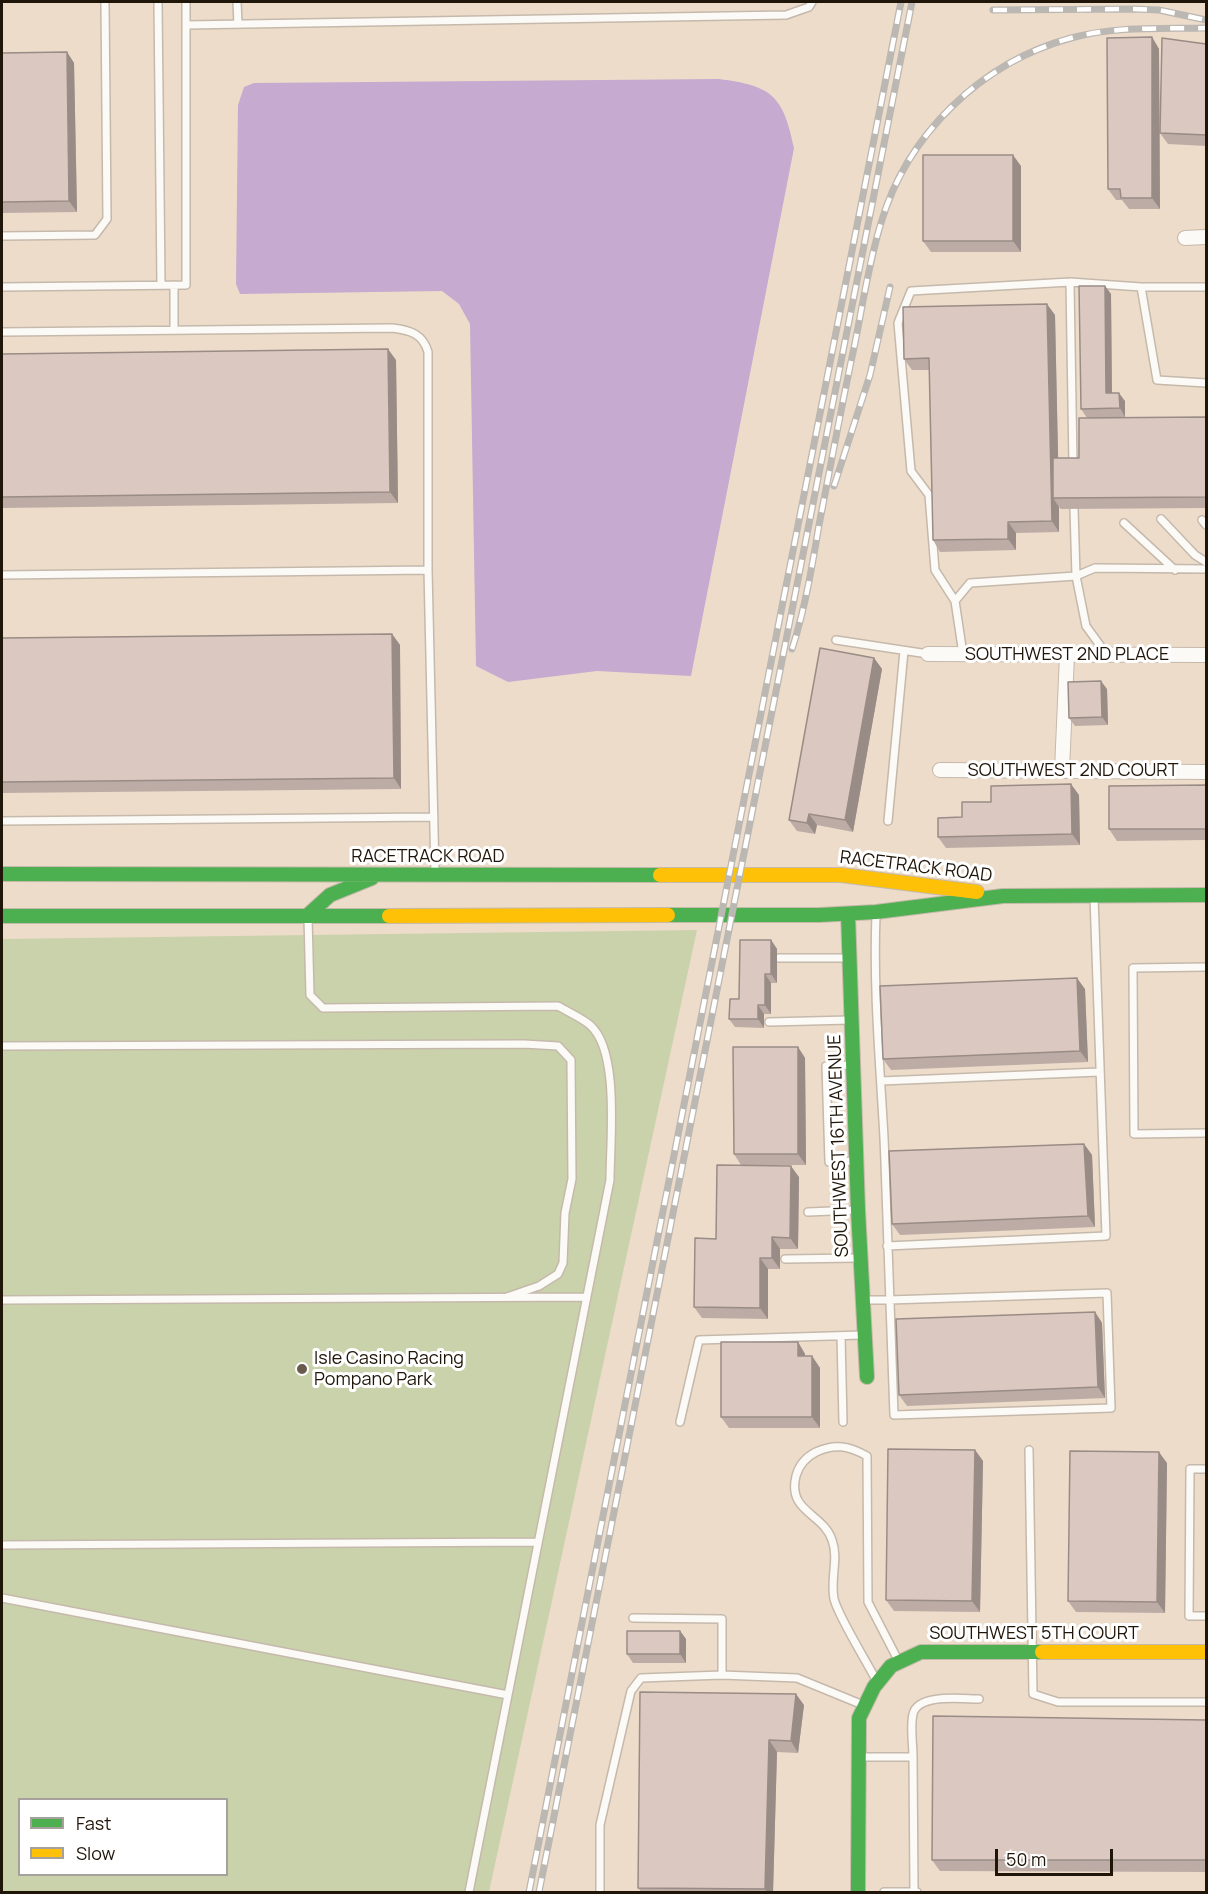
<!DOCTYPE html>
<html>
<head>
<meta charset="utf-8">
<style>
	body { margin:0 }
	#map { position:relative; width:1208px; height:1894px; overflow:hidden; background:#eddcca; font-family:Manrope,sans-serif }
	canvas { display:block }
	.frame { position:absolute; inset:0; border:3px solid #201509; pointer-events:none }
	.legend { position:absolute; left:18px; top:1798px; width:210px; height:78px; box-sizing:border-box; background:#fff; border:2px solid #a6a19d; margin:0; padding:8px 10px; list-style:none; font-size:18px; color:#201509 }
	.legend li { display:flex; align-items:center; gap:12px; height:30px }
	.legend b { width:30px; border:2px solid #a6a19d }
	.scale { position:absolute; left:995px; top:1849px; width:118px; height:27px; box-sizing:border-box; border:3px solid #201509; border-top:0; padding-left:8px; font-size:18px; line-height:21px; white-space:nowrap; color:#201509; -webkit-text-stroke:4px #fff; paint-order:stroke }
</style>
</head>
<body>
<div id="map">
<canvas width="1208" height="1894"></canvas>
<div class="frame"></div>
<ul class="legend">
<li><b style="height:8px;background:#4caf50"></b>Fast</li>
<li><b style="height:8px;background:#ffc107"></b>Slow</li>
</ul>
<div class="scale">50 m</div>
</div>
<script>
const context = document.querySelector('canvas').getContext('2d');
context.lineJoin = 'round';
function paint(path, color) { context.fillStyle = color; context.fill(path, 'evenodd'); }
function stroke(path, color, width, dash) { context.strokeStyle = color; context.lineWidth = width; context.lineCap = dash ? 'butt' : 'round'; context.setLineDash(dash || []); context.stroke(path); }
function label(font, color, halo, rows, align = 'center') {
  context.font = font + ' Manrope,sans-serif'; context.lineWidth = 6; context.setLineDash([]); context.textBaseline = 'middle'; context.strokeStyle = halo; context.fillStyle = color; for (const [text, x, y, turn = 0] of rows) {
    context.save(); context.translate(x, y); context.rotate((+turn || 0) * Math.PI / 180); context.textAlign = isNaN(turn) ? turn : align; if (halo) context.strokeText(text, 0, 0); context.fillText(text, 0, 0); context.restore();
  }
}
paint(new Path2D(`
	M697,930L489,1892H2V939ZM20,1800H226V1874H20Z`), '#cad2ab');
paint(new Path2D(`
	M719,79C772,86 783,95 794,148L691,676L597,671L508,682L476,666L470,324L459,304L442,291L240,294L236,284L238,105L244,87L254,83Z`), '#c6aad0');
const lane = new Path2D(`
	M158,2L161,285
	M237,2L238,24
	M186,25L786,15L809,7L812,2
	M2,236L95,235L107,219L105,2
	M1070,282L1141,287L1157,380L1206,383
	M174,285V330
	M2,287L186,285V2
	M1141,287H1206
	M2,332L392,328C410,330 423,334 428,352V570L2,575
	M1074,509L1076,576L1086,626L1107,655
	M1161,519L1195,555L1206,562
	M1202,520L1206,525
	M1124,523L1175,570
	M428,570L435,873
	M955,601L935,570L929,495L911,471L898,323L911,291L1070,282L1073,465
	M836,640L928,654
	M963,654L955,601L970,583L1076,576L1095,568L1206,569
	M2,821L434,817
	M888,821L904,651
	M308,918L310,995L323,1008L558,1006C568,1012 582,1018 590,1025C620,1051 610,1142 610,1180L469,1892
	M779,958H846
	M1206,967L1133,968L1134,1134L1206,1133
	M769,1022L850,1020
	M2,1046L524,1044L558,1046L571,1060L572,1179L565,1213L563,1263L558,1274L539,1286L507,1297
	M851,1065L826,1066L829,1162L856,1161
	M881,1081L1099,1072
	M808,1212L856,1210
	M887,1246L1106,1236L1094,897
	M785,1259L858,1258
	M2,1300L586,1297
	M866,1300H889L1107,1293L1111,1408L894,1415C890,1322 888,1230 884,1138C880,1064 873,989 876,915
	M841,1336L843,1422
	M680,1422L699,1340L862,1335
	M1029,1450L1033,1694L1058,1702H1206
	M1206,1469H1190L1189,1616H1206
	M2,1545L538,1542
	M2,1598L508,1695
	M633,1618L722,1619V1675
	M876,1680C866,1660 839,1618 834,1599C830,1578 839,1559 832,1540C823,1513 787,1512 796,1476C799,1465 806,1457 816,1452C835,1443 849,1446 867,1456L868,1602L898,1660
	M860,1757H913L914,1891
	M913,1757C913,1744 910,1727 913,1714C918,1693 963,1699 979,1699
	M600,1892V1825L631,1691L641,1678L722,1675L797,1678L863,1705
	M884,1892H917`);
const street = new Path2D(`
	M1185,238L1206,237
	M928,654L1206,655
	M940,770L1206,772
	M1062,770L1067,655`);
const fast = new Path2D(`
	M2,874L660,875
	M848,914L858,1210L867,1377
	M308,915L330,895L372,878
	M668,915H819L876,912L1003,896L1206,895
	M2,916H389
	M858,1892L859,1718L874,1687L891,1666L921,1652H1042`);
const slow = new Path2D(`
	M660,875H841L977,892
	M389,916L668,915
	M1042,1652H1206`);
stroke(lane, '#c5b9ab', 10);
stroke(street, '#c5b9ab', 16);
stroke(fast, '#c5b9ab', 16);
stroke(slow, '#c5b9ab', 16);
stroke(lane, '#fcfaf7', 7);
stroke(street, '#fcfaf7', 14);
stroke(fast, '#4caf50', 14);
stroke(slow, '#ffc107', 14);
const rail = new Path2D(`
	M993,10L1134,9L1159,10L1206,20
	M834,486L870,375L890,287
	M792,649C805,609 812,567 819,525C831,464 842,403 855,343C863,303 869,262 881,223C907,134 982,62 1071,38C1115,26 1161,29 1206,28
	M529,1892L901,2
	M539,1892L912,2`);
stroke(rail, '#bbb7b2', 7);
stroke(rail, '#fff', 4.5, [14]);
paint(new Path2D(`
	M1152,37L1159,49L1160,209H1129L1122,200H1116L1108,189Z
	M1206,44V146L1168,144L1160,133Z
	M67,52L74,63L77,212L2,213V53Z
	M1021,166V252H931L923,241Z
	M1105,286L1111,294L1112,393L1125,401V417H1206V508L1061,509L1059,507V532L1016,533V550L940,552L933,540L929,370H912L904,359L1055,315L1058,458H1079L1087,418L1081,409Z
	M2,354L396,360L398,503L2,508Z
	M392,634L400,645L401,789L2,793V638Z
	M874,658L882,669L853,832L817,825L815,834L797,831L789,820Z
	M1107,689L1108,725L1075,726L1069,718Z
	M1206,785V840L1117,841L1109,829Z
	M1079,795L1080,845L946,848L938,837L962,817L991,802Z
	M771,940L777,949V983H771V1014H764V1028L735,1027L729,1019L739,999Z
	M1085,989L1088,1062L891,1070L883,1059Z
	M798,1047L805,1058L806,1165H769L799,1177L798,1249H780V1269H768V1319L702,1318L694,1307L741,1165L734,1154Z
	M1084,1144L1092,1155L1095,1227L900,1235L892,1224Z
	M1095,1312L1102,1323L1105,1398L907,1406L899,1395Z
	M798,1342L805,1354V1356H812L820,1368V1428H729L721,1417Z
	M975,1450L983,1461L980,1612L894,1611L886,1600Z
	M1167,1463L1165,1613L1076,1612L1068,1601Z
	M680,1631L686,1639V1663H633L627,1654Z
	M640,1692L804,1705L798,1753L777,1752L773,1893H642L638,1888Z
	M1206,1720V1872L940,1871L932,1860Z`), '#bcaca5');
paint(new Path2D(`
	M1152,37L1159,49L1160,209L1152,198Z
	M67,52L74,63L77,212L69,201Z
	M1013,155L1021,166V252L1013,241Z
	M1105,286L1111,294L1112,401L1106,393Z
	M1047,304L1055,315L1059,498H1053L1059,507V532L1052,521Z
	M388,349L396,360L398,503L390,492Z
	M1119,393L1125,401V417L1120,408Z
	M1008,522L1016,533V550L1008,539Z
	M392,634L400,645L401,789L394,778Z
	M874,658L882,669L853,832L845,820Z
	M1101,681L1107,689L1108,725L1102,717Z
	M1071,784L1079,795L1080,845L1072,834Z
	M809,814L817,825L815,834L807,823Z
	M771,940L777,949V983L771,974Z
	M765,974L771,983V1014L765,1005Z
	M1077,978L1085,989L1088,1062L1080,1051Z
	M758,1005L764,1014V1028L758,1019Z
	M798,1047L805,1058L806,1165L798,1154Z
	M1084,1144L1092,1155L1095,1227L1088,1216Z
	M791,1166L799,1177L798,1249L790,1238Z
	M772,1237L780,1249V1269L772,1258Z
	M760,1258L768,1269V1319L760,1308Z
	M1095,1312L1102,1323L1105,1398L1098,1387Z
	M798,1342L805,1354V1368L798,1356Z
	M812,1356L820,1368V1428L812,1417Z
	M975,1450L983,1461L980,1612L972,1601Z
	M1159,1452L1167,1463L1165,1613L1157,1602Z
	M680,1631L686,1639V1663L680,1654Z
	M796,1694L804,1705L798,1753L791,1741Z
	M769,1740L777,1752L773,1893H767L765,1889Z`), '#998c86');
const building = new Path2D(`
	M1152,37V198H1121L1120,189H1108L1107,38Z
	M1162,38L1206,44V135L1160,133Z
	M67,52L69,201L2,202V53Z
	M923,155H1013V241H923Z
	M1079,286H1105L1106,393H1119L1120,408L1081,409Z
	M1047,304L1052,521L1008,522V539L933,540L929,358L904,359L903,307Z
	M388,349L390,492L2,497V354Z
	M1206,417V497L1053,498V458H1079V418Z
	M392,634L394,778L2,782V638Z
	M820,648L874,658L845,820L809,814L807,823L789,820Z
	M1101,681L1102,717L1069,718L1068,682Z
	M1071,784L1072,834L938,837V818L962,817V802H991V786Z
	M1206,785V829H1109V786Z
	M740,940H771V974H765V1005H758V1019H729L730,999H739Z
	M1077,978L1080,1051L883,1059L880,986Z
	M733,1047H798V1154H734Z
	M1084,1144L1088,1216L892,1224L889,1151Z
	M717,1165L791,1166L790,1238L772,1237V1258H760V1308L694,1307L695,1238L716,1239Z
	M1095,1312L1098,1387L899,1395L896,1319Z
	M721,1342H798V1356H812V1417H721Z
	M888,1449L975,1450L972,1601L886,1600Z
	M1070,1451L1159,1452L1157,1602L1068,1601Z
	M627,1631H680V1654H627Z
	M640,1692L796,1694L791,1741L769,1740L765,1889L638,1888Z
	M933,1716L1206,1720V1860H932Z`);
paint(building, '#dbc8c0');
stroke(building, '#998c86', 1.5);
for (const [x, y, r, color] of [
	[302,1369,6,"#685b4d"]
]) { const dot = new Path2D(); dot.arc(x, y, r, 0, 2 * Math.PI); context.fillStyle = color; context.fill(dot); stroke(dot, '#fff', 2); }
label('18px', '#201509', '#fff', [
	["SOUTHWEST 2ND PLACE",1067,655],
	["SOUTHWEST 2ND COURT",1073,771],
	["RACETRACK ROAD",428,857],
	["RACETRACK ROAD",916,867,7],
	["SOUTHWEST 16TH AVENUE",839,1146,-92],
	["SOUTHWEST 5TH COURT",1034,1634]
]);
label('18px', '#201509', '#fff', [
	["Isle Casino Racing",314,1359],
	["Pompano Park",314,1380]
], 'left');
</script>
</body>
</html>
